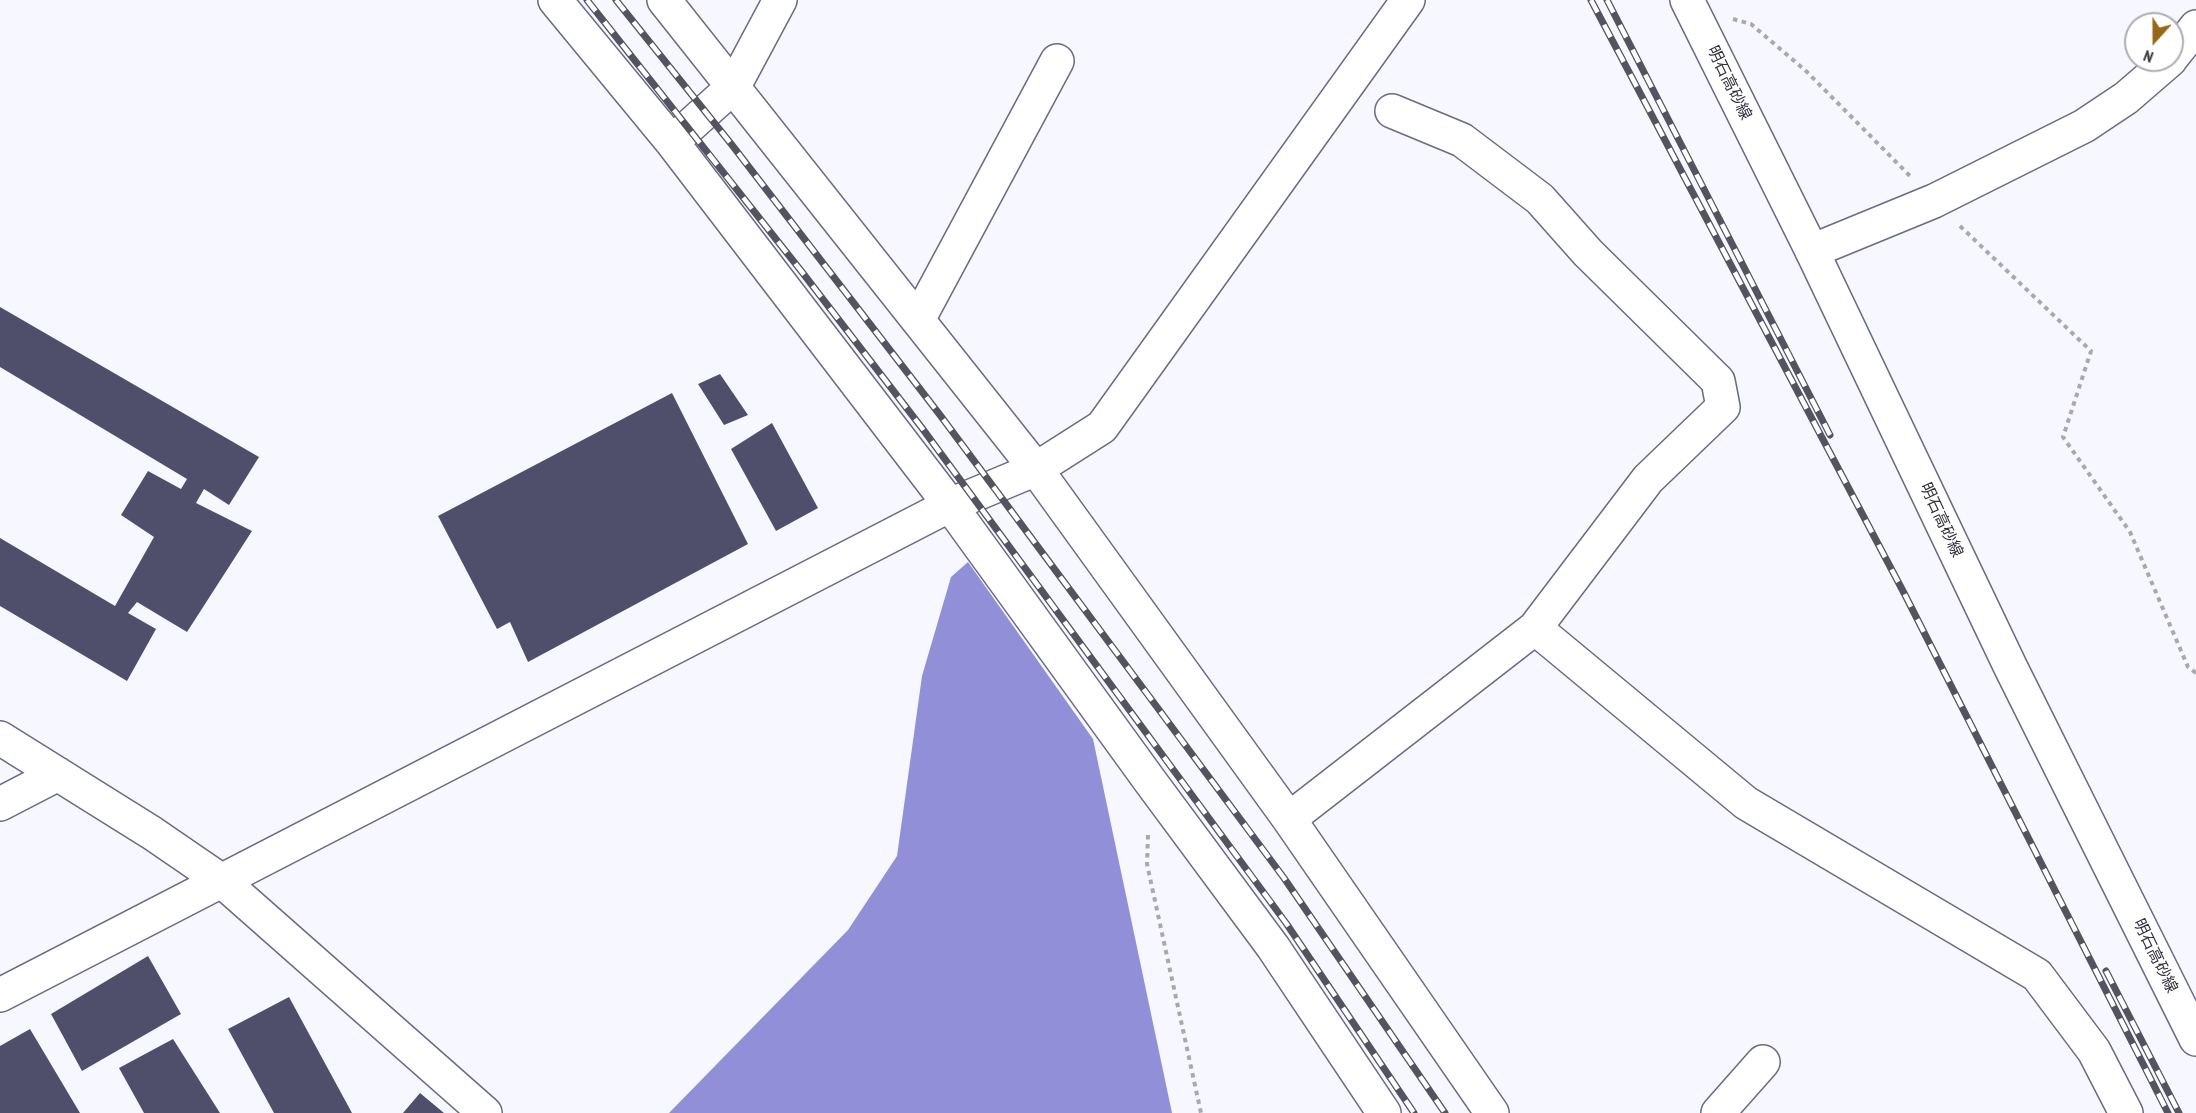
<!DOCTYPE html>
<html>
<head>
<meta charset="utf-8">
<style>
	body { margin:0 }
	#map { position:relative; width:2196px; height:1113px; overflow:hidden; background:#f7f7ff; font-family:"PT Sans Narrow",sans-serif }
	canvas { display:block }
	.north { position:absolute; left:2124px; top:12px; width:60px; height:60px; box-sizing:border-box; background:#fff; border:2px solid #adadb2; border-radius:50%; rotate:201deg; font-size:16px; font-weight:700; line-height:24px; text-align:center; color:#32323f }
	.north::after { content:''; display:block; margin:auto; width:21px; height:27px; background:#976717; clip-path:polygon(50% 0,100% 100%,50% 72%,0 100%) }
</style>
</head>
<body>
<div id="map">
<canvas width="2196" height="1113"></canvas>
<div class="north">N</div>
</div>
<script>
const context = document.querySelector('canvas').getContext('2d');
context.lineJoin = 'round';
function paint(path, color) { context.fillStyle = color; context.fill(path, 'evenodd'); }
function stroke(path, color, width, dash) { context.strokeStyle = color; context.lineWidth = width; context.lineCap = dash ? 'butt' : 'round'; context.setLineDash(dash || []); context.stroke(path); }
function label(font, color, halo, rows, align = 'center') {
  context.font = font + ' "PT Sans Narrow","Noto Sans JP",sans-serif'; context.lineWidth = 6; context.setLineDash([]); context.textBaseline = 'middle'; context.strokeStyle = halo; context.fillStyle = color; for (const [text, x, y, turn = 0] of rows) {
    context.save(); context.translate(x, y); context.rotate((+turn || 0) * Math.PI / 180); context.textAlign = isNaN(turn) ? turn : align; if (halo) context.strokeText(text, 0, 0); context.fillText(text, 0, 0); context.restore();
  }
}
paint(new Path2D(`
	M968,562L1093,739L1172,1113H669L848,930L897,856L922,676L951,577Z`), '#918fd8');
paint(new Path2D(`
	M0,307L259,457L229,505L204,489L196,503L252,531L187,632L137,602L128,613L156,629L127,681L0,606V538L115,606L154,537L121,515L148,471L181,489L187,479L0,367Z
	M720,374L748,415L724,425L698,384Z
	M672,393L748,544L528,662L510,622L497,629L438,516Z
	M772,423L818,508L776,531L731,449Z
	M148,956L181,1014L82,1071L51,1014Z
	M289,997L352,1113H274L228,1029Z
	M30,1029L80,1113H0V1046Z
	M173,1039L220,1113H144L119,1068Z
	M420,1093L444,1113H403Z`), '#4f4f6c');
const minor = new Path2D(`
	M555,0L672,142L950,505L1150,781L1273,947L1384,1113
	M664,0L1036,469L1289,819L1492,1113
	M2172,57L2196,27
	M672,142L734,86L780,0
	M1812,251L1934,201L2084,126L2126,98L2170,60
	M918,320L1057,61
	M1535,628L1746,803L2037,975L2094,1051L2126,1113
	M0,738L152,833L222,881L485,1113
	M0,804L58,774
	M1289,819L1535,628L1648,479L1723,407L1718,381L1588,253L1540,199L1462,140L1392,111
	M0,995L950,505L1036,469L1102,427L1408,0
	M1718,1113L1763,1062`);
const major = new Path2D(`
	M1687,0L1812,251L2011,668L2196,1039`);
stroke(minor, '#696988', 36);
stroke(major, '#696988', 36);
stroke(new Path2D(`
	M1733,19L1751,24L1806,71L1910,176
	M1960,226L2091,351L2063,437L2130,532L2188,667L2196,673
	M1148,835L1147,864L1201,1113`), '#a8a8b2', 4, [4.5, 4.5]);
stroke(minor, '#fff', 33);
stroke(major, '#fff', 33);
const rail = new Path2D(`
	M587,0L802,272L922,428L1286,923L1414,1113
	M616,0L732,145L940,415L1284,878L1445,1113
	M1591,0L1904,593L2168,1113
	M1607,0L1830,435
	M2106,971L2179,1113`);
stroke(rail, '#545460', 7);
stroke(rail, '#fff', 4.5, [14]);
label('16px', '#32323f', '#fff', [
	["明石高砂線",1729,83,64],
	["明石高砂線",1941,520,65],
	["明石高砂線",2155,956,64]
]);
</script>
</body>
</html>
